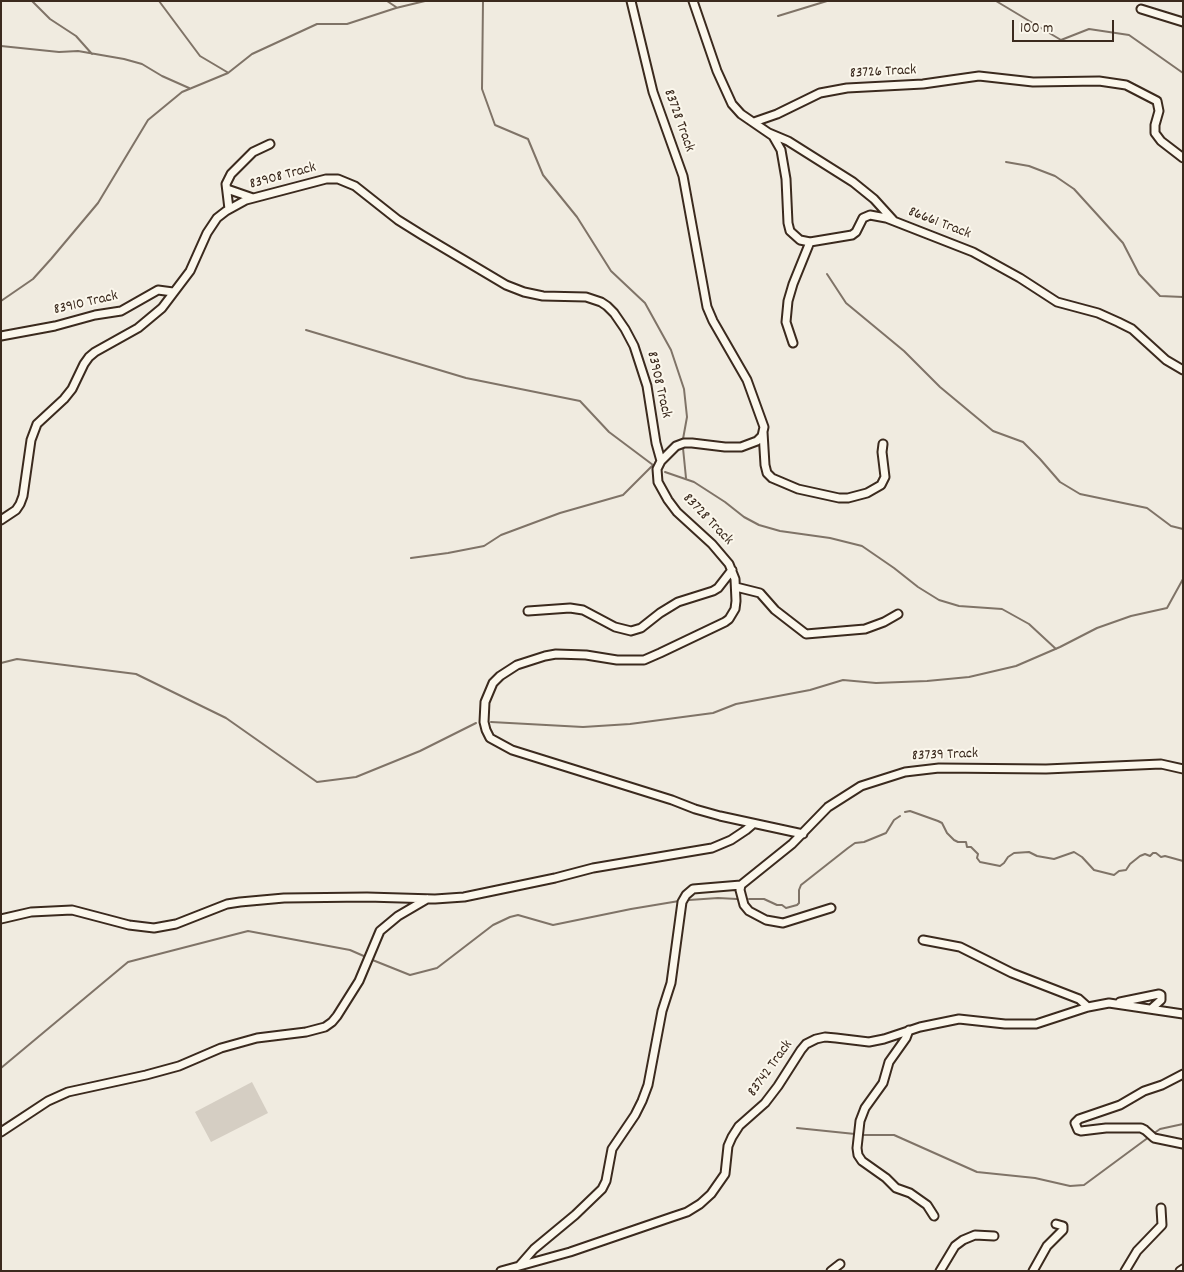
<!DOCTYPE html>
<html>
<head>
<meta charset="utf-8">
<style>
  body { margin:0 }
  #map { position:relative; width:1184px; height:1272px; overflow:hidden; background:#f0ebe0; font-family:Dekko,sans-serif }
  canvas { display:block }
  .frame { position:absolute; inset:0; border:2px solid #3b2a1e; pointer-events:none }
  .scale { position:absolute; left:1012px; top:20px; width:102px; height:22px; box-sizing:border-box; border:2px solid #3b2a1e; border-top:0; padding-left:6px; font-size:15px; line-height:18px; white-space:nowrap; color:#3b2a1e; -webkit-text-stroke:4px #fbf7ec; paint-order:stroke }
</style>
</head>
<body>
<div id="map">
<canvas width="1184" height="1272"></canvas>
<div class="frame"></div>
<div class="scale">100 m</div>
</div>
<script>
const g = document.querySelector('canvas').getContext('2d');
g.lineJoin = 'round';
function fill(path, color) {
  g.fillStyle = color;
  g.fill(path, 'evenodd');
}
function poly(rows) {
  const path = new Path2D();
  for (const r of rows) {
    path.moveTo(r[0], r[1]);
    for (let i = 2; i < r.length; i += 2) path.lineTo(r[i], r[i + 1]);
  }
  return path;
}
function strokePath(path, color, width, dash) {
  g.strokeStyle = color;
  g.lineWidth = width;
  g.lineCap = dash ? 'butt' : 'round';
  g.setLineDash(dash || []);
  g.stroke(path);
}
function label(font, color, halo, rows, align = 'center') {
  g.font = font + ' Dekko,sans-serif';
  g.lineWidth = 4;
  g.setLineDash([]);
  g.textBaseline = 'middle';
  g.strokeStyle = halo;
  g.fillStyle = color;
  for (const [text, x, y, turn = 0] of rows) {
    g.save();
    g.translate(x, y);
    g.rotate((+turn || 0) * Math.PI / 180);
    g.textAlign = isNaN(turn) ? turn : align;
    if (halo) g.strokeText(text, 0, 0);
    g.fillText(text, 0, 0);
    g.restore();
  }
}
fill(poly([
  [252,1082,268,1113,211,1142,195,1112]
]), '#d5cec3');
strokePath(poly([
  [32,1,50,19,76,36,92,54],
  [159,1,200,56,227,72],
  [387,1,396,7],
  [483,1,482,89,495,125,528,139,543,175,577,217,611,271,645,303,671,350,684,389,687,417,683,439],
  [996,1,1061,40,1089,29,1129,35,1183,73],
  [778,16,827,1],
  [1,46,59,52,78,51,124,59,142,64,162,76,189,88],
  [1006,162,1029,166,1055,176,1074,189,1123,243,1139,274,1160,296,1183,297],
  [827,274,846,303,904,351,940,387,993,431,1023,442,1040,459,1060,482,1080,494,1147,508,1171,526,1183,529],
  [1,301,33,279,51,259,98,203,148,120,182,92,228,73,252,54,317,24,347,24,396,8,425,1],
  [306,330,466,378,580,401,609,432,653,465,623,495,560,513,501,535,484,546,448,553,411,558],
  [683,448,686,478],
  [665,472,694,482,725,502,744,517,759,525,780,531,830,538,862,546,894,568,918,587,939,600,959,606,1002,609,1029,624,1056,649],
  [1,663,17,659,136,674,226,718,317,782,356,777,420,751,476,723],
  [491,722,583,727,630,724,713,713,736,704,810,690,843,680,876,683,927,681,969,677,1016,666,1060,647,1097,628,1131,616,1167,608,1183,579],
  [905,812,910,811,938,821,942,823,947,833,954,840,958,842,966,842,967,847,971,847,978,854,977,858,980,862,1000,866,1004,863,1008,857,1014,853,1029,852,1037,856,1054,859,1074,852,1082,857,1094,870,1114,875,1119,871,1126,870,1130,864,1140,856,1145,854,1150,856,1153,853,1156,853,1161,857,1165,856,1183,861],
  [749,899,764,899,777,905,782,905,786,908,797,905,799,903,799,890,801,885,848,848,855,843,864,842,886,833,894,820,900,816],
  [689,900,718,898,737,899],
  [370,959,410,975,437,968,493,925,510,917,518,915,553,925,631,909,679,901],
  [1,1068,128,962,248,931,350,950,366,957],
  [797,1128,855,1134],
  [1153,1134,1160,1129,1183,1124],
  [861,1135,894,1135,977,1172,1035,1178,1070,1186,1084,1185,1149,1137]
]), '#7f7367', 2);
const minor = poly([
  [631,1,653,92,683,176,707,307,713,321,747,380,764,427,762,436,757,441,741,447,725,447,692,443,684,443,676,446,661,461,657,469,658,482,668,500,677,512,712,544,729,564,735,579,736,601,735,609,729,619,725,622,660,653,644,660,617,660,586,655,556,654,545,656,517,665,500,676,493,683,485,702,484,722,486,730,490,738,512,750,672,800,695,809,720,816,803,834],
  [693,1,717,71,732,104,741,114,773,136,781,150,786,179,788,223,790,231,800,240,810,242,852,235,856,232,863,218,870,215,886,218,973,252,1020,278,1057,302,1098,313,1118,322,1132,329,1166,360,1183,370],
  [1141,9,1183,22],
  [754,122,777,114,820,93,847,88,923,84,979,76,1033,82,1099,81,1126,85,1157,101,1159,111,1155,125,1155,133,1161,141,1183,158],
  [769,133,788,141,853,182,874,199,894,221],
  [227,189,253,198],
  [229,209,226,184,231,174,253,152,270,144],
  [1,336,55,326,95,315,121,311,158,290,173,292],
  [793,343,786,322,788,301,793,284,810,242],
  [763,432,765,465,767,473,772,478,798,489,839,498,848,498,867,493,881,485,885,477,882,452,883,444],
  [1,520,16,510,20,504,23,496,31,440,37,424,64,399,72,389,84,364,89,357,95,352,138,328,162,308,190,271,207,233,217,218,226,211,246,200,326,179,338,179,355,186,398,220,422,235,506,285,524,292,543,296,586,297,601,302,607,306,614,313,625,329,634,346,647,386,656,443,661,461],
  [736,587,760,593,775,610,806,634,865,629,884,622,898,614],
  [528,611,570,608,583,610,615,627,631,631,641,628,660,613,678,602,713,591,718,588,732,570],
  [831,908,783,923,766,920,749,911,744,905,740,890,741,885,792,844,828,807,861,786,905,772,939,768,1046,769,1161,764,1183,769],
  [1,919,31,912,72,910,129,925,154,928,176,924,227,904,240,902,284,898,367,897,435,899,464,897,555,878,593,868,712,848,731,840,746,830,753,824],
  [923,940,960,947,1012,973,1079,999,1088,1007],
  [1120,1002,1159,994,1161,995,1161,1000,1151,1009],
  [909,1030,906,1038,889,1062,883,1083,865,1108,860,1121,857,1148,858,1155,862,1161,886,1178,896,1188,910,1193,927,1205,934,1216],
  [1183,1074,1162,1085,1144,1091,1120,1105,1079,1119,1075,1123,1078,1130,1081,1131,1106,1128,1141,1128,1145,1130,1154,1138,1183,1144],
  [1,1132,48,1101,68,1092,146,1075,179,1066,221,1048,257,1038,306,1032,325,1027,332,1022,337,1016,359,981,380,931,398,916,427,899],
  [520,1265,534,1249,575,1215,602,1189,606,1181,612,1149,635,1115,642,1101,648,1085,662,1011,671,983,682,902,686,895,693,889,741,885],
  [501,1271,570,1252,672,1217,687,1212,700,1204,711,1194,725,1174,728,1146,732,1137,739,1126,765,1103,778,1086,801,1050,806,1044,816,1039,825,1037,836,1038,869,1042,884,1039,920,1027,959,1019,1005,1024,1036,1024,1088,1007,1109,1003,1183,1014],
  [831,1271,840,1264],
  [940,1271,955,1246,963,1240,975,1235,994,1236],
  [1033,1271,1047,1246,1063,1230,1063,1226,1056,1224],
  [1125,1271,1137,1251,1162,1225,1161,1208],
  [1180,1271,1183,1269]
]);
strokePath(minor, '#3b2a1e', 11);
strokePath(minor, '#fbf7ec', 7);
label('15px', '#3b2a1e', '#fbf7ec', [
  ["83726 Track",883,73,-3],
  ["83728 Track",678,121,70],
  ["83908 Track",283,177,-15],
  ["86661 Track",939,224,21],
  ["83910 Track",86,304,-13],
  ["83908 Track",658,385,77],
  ["83728 Track",707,520,46],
  ["83739 Track",945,756,-2],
  ["83742 Track",771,1069,-54]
]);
</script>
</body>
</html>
